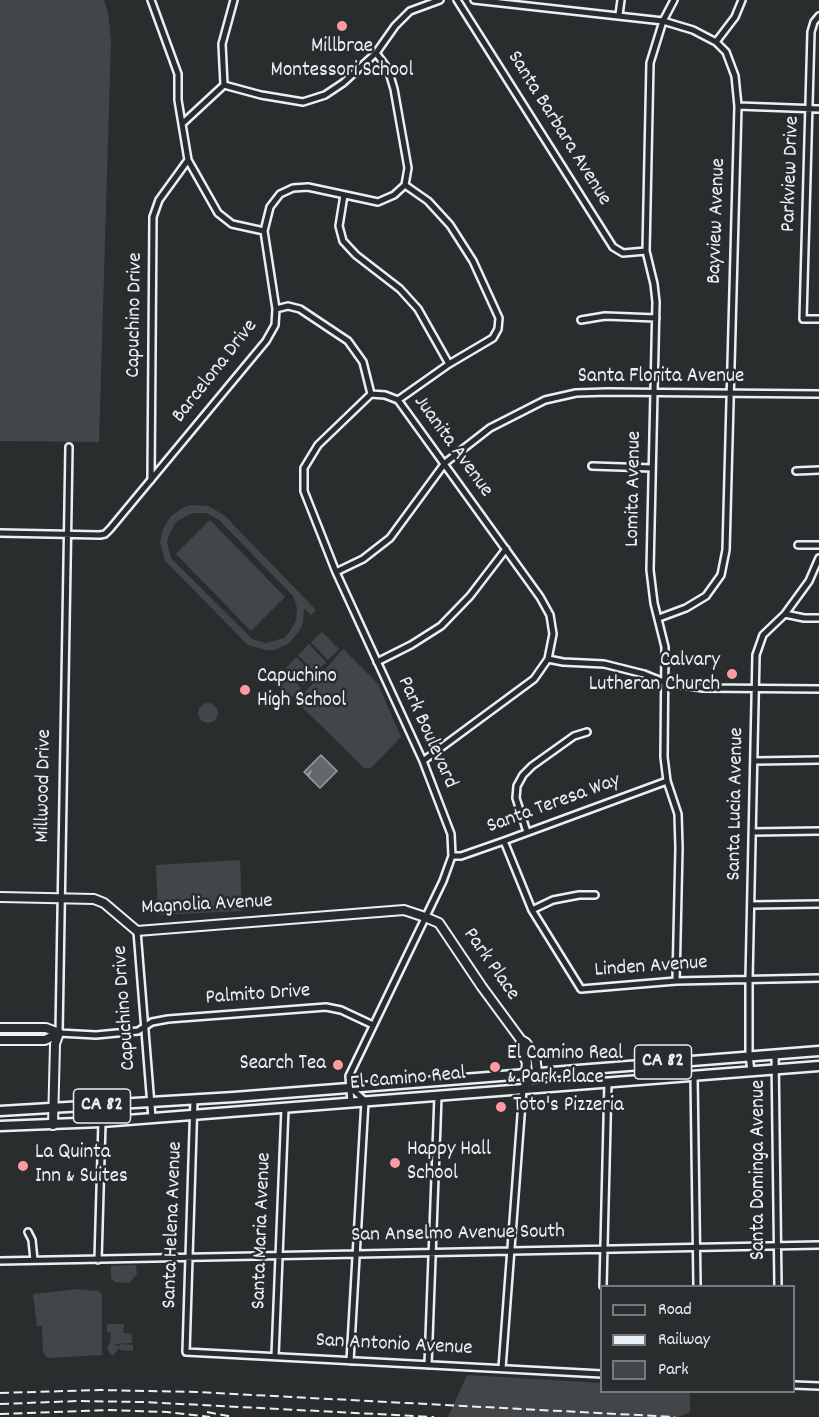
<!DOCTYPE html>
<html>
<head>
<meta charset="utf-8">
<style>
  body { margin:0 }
  #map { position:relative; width:819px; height:1417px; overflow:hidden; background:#2a2d2e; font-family:Dekko,sans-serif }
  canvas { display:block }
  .legend { position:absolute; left:600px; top:1285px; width:195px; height:108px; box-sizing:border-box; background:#2a2d2e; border:2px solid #767b7f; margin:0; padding:8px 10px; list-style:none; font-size:18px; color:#e8f1f8 }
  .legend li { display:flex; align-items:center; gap:12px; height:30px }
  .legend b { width:30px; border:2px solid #767b7f }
</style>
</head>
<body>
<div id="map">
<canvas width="819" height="1417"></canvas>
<ul class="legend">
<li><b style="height:8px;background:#2a2d2e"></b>Road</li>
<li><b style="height:8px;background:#e8f1f8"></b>Railway</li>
<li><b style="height:16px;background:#424648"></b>Park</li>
</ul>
</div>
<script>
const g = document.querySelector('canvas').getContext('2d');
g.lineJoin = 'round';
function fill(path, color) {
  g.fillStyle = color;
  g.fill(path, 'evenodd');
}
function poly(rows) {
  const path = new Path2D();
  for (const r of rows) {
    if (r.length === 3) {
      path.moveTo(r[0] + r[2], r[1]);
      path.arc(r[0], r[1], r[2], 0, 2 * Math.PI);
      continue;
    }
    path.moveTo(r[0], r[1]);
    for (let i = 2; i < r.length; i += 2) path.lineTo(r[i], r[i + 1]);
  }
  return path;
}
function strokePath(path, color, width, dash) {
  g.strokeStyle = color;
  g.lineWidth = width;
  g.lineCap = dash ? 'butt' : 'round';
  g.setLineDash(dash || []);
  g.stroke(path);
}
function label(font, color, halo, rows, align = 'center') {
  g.font = font + ' Dekko,sans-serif';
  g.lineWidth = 5;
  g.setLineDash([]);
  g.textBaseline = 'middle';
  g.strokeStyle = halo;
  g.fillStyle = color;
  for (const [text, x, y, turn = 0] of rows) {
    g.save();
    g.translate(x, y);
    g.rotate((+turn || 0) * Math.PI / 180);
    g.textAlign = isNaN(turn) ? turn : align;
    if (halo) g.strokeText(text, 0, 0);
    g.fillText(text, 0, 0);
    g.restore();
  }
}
fill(poly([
  [0,0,104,0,108,12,111,40,99,442,0,441],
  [192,505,208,506,224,515,316,610,311,615,304,608,303,622,300,630,288,644,274,650,265,650,248,645,165,561,160,542,163,529,171,516,184,507],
  [193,513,206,513,219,520,293,596,297,608,296,620,290,631,284,638,266,643,252,639,171,558,167,542,170,532,177,521],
  [210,520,285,597,251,631,176,554],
  [322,632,339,649,328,660,311,642],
  [309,644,326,662,315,673,298,655],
  [343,649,378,684,401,737,371,768,364,768,301,706,300,698],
  [296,657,314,675,303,685,286,668],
  [284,670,301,688,291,698,273,680],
  [208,713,10],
  [240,860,242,911,158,915,156,865],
  [136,1265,137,1274,129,1283,115,1282,111,1278,111,1266],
  [78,1289,98,1291,102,1294,102,1355,48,1358,43,1353,42,1326,37,1326,33,1294],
  [107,1324,124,1324,123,1333,132,1334,132,1343,114,1344,119,1347,120,1344,133,1345,133,1351,120,1350,119,1348,113,1356,111,1355,107,1348,110,1343,111,1333,107,1332],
  [467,1375,601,1383,602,1392,690,1392,690,1412,678,1417,448,1417]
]), '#424648');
const water = poly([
  [321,755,337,771,320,788,308,776,311,771,307,775,304,772,321,755]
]);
fill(water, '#63686b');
strokePath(water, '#989fa3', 1.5);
const street = poly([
  [151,0,178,74,178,100,188,160,218,213,232,224,264,231],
  [457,0,613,247,623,253,646,251],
  [474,0,663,21,693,30,716,42,726,52,735,76,738,106,726,550,721,575,706,596,686,608,659,618],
  [674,0,663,21,650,63,646,251,654,284,656,302,650,570,654,603,665,647,664,757,667,781,678,814,679,848,676,981],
  [619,15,621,0],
  [819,16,814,22,811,32,803,319,819,319],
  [716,42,735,17,742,0],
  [224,85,261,95,303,102,325,95,343,83,376,53,395,26,410,11,440,0],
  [738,106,819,109],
  [183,123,224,85,222,44,234,0],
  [344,195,339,226,343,241,356,255,400,289,418,309,449,364],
  [276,309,288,306,300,309,348,341,363,362,371,394,385,395,398,400,540,597,550,615,553,634,548,659],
  [581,320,605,316,656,318],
  [398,400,449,364,493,338,498,329,499,318,473,261,450,225,428,201,405,185],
  [69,447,59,1033,96,1035,138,1031,152,1022,168,1019,326,1007,341,1010,373,1025],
  [592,466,652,468],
  [796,471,819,470],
  [151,480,153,217,159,200,188,160],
  [0,533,100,535,105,534,110,529,266,341,275,325,276,309,264,231,270,207,280,194,293,188,308,187,378,202,394,195,405,185,408,168,394,89,388,69,376,53],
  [798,545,819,545],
  [336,572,363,559,390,538,445,463,490,428,545,400,576,393,607,392,819,394],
  [785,614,804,618,819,618],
  [377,662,411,645,441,626,470,596,506,549],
  [423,761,534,679,548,659,563,662,604,664,644,674,666,683,703,688,819,689],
  [755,761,819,760],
  [527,832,516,798,517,786,523,775,532,766,574,736,587,732],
  [753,832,819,831],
  [504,841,532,910,581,989,676,981,819,978],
  [452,856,461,856,504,841,667,781],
  [752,905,819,904],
  [532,910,553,900,579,895,595,895],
  [137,931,152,1118],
  [775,1054,778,1286],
  [751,1071,749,1056,749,979,756,655,763,635,785,614,809,581,819,558],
  [694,1076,697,1286],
  [194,1099,186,1352,602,1374],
  [351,1103,349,1076,443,881,452,856,451,834,423,761,336,572,304,491,304,468,318,445,371,394],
  [28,1232,32,1240,34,1260],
  [98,1260,102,1122],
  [0,1261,819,1245],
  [603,1286,608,1082],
  [275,1356,285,1108],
  [350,1361,365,1101,350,1087],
  [428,1365,438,1096],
  [502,1368,523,1089],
  [794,1385,819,1386]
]);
const secondary = poly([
  [0,897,94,899,104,903,137,931,404,910,425,917,439,923,482,987,521,1040,526,1043,535,1055,537,1072,523,1089],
  [0,1028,46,1028,59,1033],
  [0,1040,45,1040,57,1034],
  [521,1040,520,1047,527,1063,525,1079],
  [53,1125,55,1044,59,1033]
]);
const primary = poly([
  [0,1111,234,1097,819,1051],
  [0,1126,102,1122,819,1066]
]);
strokePath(street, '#e8f1f8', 10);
strokePath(secondary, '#e8f1f8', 12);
strokePath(primary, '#e8f1f8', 13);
strokePath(street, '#2a2d2e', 5);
strokePath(secondary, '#2a2d2e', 8);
strokePath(primary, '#2a2d2e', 8);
strokePath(poly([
  [0,1393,100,1390,196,1392,675,1417],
  [0,1404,78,1401,143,1402,434,1417],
  [207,1412,233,1417],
  [0,1414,107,1410,167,1412,210,1417]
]), '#e8f1f8', 2, [9, 4.5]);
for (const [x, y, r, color] of [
  [342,26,6,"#ff9aa2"],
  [732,674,6,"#ff9aa2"],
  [245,690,6,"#ff9aa2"],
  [338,1065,6,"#ff9aa2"],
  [495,1067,6,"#ff9aa2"],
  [501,1107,6,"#ff9aa2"],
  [395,1163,6,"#ff9aa2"],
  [23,1166,6,"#ff9aa2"]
]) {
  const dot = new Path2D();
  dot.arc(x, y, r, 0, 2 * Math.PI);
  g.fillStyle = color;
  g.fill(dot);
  strokePath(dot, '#2a2d2e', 2);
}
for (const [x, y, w] of [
  [663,1062,57],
  [102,1106,57]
]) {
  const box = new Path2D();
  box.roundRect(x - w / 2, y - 17, w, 34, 4.5);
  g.fillStyle = '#2a2d2e';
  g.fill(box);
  strokePath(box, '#e8f1f8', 1.5);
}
label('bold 20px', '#e8f1f8', null, [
  ["CA 82",663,1062],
  ["CA 82",102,1106]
]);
label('21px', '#e8f1f8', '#2a2d2e', [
  ["Millbrae",342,48,"center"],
  ["Montessori School",342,72,"center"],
  ["Calvary",720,662,"right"],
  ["Lutheran Church",720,686,"right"],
  ["Capuchino",257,678],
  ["High School",257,702],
  ["El Camino Real",507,1055],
  ["& Park Place",507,1079],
  ["Search Tea",326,1065,"right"],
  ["Toto's Pizzeria",513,1107],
  ["Happy Hall",407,1151],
  ["School",407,1175],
  ["La Quinta",35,1154],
  ["Inn & Suites",35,1178]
], 'left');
label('21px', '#e8f1f8', '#2a2d2e', [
  ["Santa Barbara Avenue",558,129,58],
  ["Parkview Drive",792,174,-88],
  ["Bayview Avenue",718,221,-88],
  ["Capuchino Drive",136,315,-89],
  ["Barcelona Drive",216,372,-52],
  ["Santa Florita Avenue",661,378],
  ["Juanita Avenue",452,447,54],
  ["Lomita Avenue",635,489,-89],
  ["Park Boulevard",426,733,66],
  ["Millwood Drive",45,786,-89],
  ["Santa Lucia Avenue",737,804,-89],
  ["Santa Teresa Way",554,805,-20],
  ["Magnolia Avenue",207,906,-3],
  ["Park Place",490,965,55],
  ["Linden Avenue",651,968,-4],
  ["Palmito Drive",258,996,-4],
  ["Capuchino Drive",126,1008,-94],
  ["El Camino Real",408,1080,-5],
  ["Santa Dominga Avenue",760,1170,-90],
  ["Santa Helena Avenue",174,1225,-88],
  ["Santa Maria Avenue",263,1231,-88],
  ["San Anselmo Avenue South",458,1235,-1],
  ["San Antonio Avenue",394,1346,3]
]);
</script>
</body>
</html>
